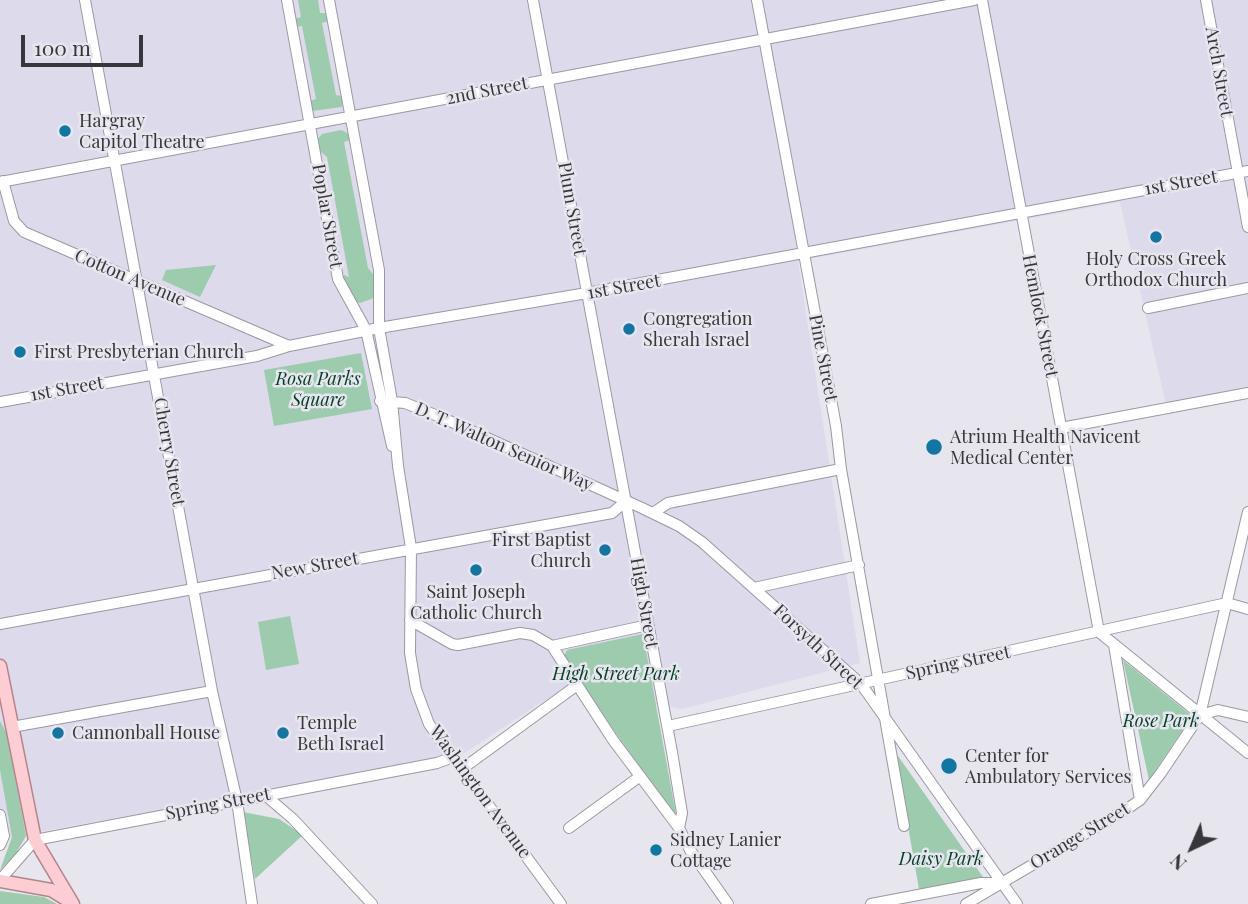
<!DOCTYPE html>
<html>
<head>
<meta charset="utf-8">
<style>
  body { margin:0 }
  #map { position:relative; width:1248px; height:904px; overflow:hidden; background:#e7e6ef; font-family:"Playfair Display",serif }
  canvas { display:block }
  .north { position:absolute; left:1157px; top:813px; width:70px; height:70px; -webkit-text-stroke:5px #e7e6ef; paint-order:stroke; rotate:224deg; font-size:19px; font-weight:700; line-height:28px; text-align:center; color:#37363a }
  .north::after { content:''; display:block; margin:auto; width:24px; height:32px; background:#37363a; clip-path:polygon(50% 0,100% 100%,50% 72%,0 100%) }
  .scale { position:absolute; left:21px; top:35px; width:122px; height:32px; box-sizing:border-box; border:4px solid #37363a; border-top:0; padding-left:9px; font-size:21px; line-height:24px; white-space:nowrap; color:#37363a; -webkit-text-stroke:5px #e7e6ef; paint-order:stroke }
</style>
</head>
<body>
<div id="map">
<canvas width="1248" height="904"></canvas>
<div class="north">N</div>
<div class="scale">100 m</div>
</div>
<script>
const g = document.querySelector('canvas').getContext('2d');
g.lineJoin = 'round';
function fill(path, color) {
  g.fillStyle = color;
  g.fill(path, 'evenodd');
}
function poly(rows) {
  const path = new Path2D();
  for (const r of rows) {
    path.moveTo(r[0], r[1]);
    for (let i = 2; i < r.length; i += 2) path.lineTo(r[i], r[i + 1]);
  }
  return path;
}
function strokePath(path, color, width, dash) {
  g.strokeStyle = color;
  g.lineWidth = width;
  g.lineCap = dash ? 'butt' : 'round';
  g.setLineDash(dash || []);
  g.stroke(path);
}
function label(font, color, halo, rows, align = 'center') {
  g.font = font + ' "Playfair Display",serif';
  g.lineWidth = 5;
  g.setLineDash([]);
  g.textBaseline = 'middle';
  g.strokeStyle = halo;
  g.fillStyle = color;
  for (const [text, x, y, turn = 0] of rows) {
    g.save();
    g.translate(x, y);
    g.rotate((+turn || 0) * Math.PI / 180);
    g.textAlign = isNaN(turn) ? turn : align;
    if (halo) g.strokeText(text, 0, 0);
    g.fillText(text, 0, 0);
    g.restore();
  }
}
fill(poly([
  [0,0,1248,0,1248,399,1168,414,1120,202,798,261,860,663,682,709,565,687,460,756,0,839]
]), '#dddaeb');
fill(poly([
  [298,0,318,0,320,13,326,13,328,21,322,23,336,95,342,96,342,107,312,111,310,101,316,99,302,26,296,27,295,19,301,17],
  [341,130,349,134,350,140,344,142,368,268,375,277,374,298,360,303,353,301,343,278,344,275,349,277,327,157,320,151,317,140,322,134],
  [216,265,200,297,162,280,166,270],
  [361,353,372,409,274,426,264,370],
  [290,616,299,664,266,670,258,622],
  [643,634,677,820,563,658,567,650],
  [1123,660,1192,716,1149,780],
  [0,721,7,734,26,836,15,855,0,870,12,837,0,770],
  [898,756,983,877,982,878,919,889,896,758],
  [243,812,279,819,303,835,255,879],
  [0,891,44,897,57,904,0,904]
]), '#9ccbae');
const minor = poly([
  [85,0,212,691,237,801,252,904],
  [287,0,338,279,366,330,392,446],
  [329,0,379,270,379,328,392,401,398,466,411,548,410,653,416,689,429,724,561,904],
  [533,0,672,752,682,813,679,828],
  [757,0,836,426,841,469,904,826],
  [982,0,1099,632,1248,753],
  [1206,0,1248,227],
  [3,181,14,221,24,232,289,346],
  [0,182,974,0],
  [1148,308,1248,288],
  [380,401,405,403,443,418,642,508,679,526,702,542,861,684,1017,904],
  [0,402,257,356,289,346,379,328,587,293,1248,171],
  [1061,428,1248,393],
  [653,513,668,503,841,469],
  [754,588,859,565],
  [410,620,452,644,458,645,520,633,533,635,552,646,648,625],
  [0,624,612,513,626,501],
  [1114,645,1140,800],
  [552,646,613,740,679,828,690,850,728,904],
  [1200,715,1218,710,1248,717],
  [668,726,1227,603,1248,609],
  [12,727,212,691],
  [462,769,576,686],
  [265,795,293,819,372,904],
  [0,815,4,836,0,845],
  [569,828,639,777],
  [0,880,35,840,437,763,453,757],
  [871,904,981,883,1002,883],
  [966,904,1127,809,1140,800,1161,773,1200,715,1248,512]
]);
const major = poly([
  [0,666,35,840,73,904],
  [0,881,51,890,69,901]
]);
strokePath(minor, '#9a99a2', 12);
strokePath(major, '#b6838b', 15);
strokePath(minor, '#fff', 10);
strokePath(major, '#fcced4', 12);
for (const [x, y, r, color] of [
  [65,131,7,"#1076a2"],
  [1156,237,7,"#1076a2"],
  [629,329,7,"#1076a2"],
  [20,352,7,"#1076a2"],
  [934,447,9,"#1076a2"],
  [605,550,7,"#1076a2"],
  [476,570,7,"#1076a2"],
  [58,733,7,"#1076a2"],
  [283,733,7,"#1076a2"],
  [949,766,9,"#1076a2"],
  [656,850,7,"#1076a2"]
]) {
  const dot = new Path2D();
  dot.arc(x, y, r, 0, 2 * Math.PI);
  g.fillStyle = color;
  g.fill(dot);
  strokePath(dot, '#e7e6ef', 2.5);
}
label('18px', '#37363a', '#e7e6ef', [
  ["Arch Street",1219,72,80],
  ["2nd Street",487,91,-11],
  ["1st Street",1181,183,-10],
  ["Plum Street",572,209,80],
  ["Poplar Street",327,216,80],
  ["Cotton Avenue",130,278,23],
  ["1st Street",624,287,-10],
  ["Hemlock Street",1040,316,79],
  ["Pine Street",823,358,79],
  ["1st Street",67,389,-10],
  ["D. T. Walton Senior Way",504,447,24],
  ["Cherry Street",169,452,80],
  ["New Street",315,566,-10],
  ["High Street",644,603,80],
  ["Forsyth Street",818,647,43],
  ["Spring Street",958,663,-12],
  ["Washington Avenue",480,792,54],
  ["Spring Street",218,804,-11],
  ["Orange Street",1080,836,-31]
]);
label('18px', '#37363a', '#e7e6ef', [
  ["Hargray",79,121],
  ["Capitol Theatre",79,142],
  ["Holy Cross Greek",1156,259,"center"],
  ["Orthodox Church",1156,280,"center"],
  ["Congregation",643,319],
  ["Sherah Israel",643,340],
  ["First Presbyterian Church",34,352],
  ["Atrium Health Navicent",950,437],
  ["Medical Center",950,458],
  ["First Baptist",591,540,"right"],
  ["Church",591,561,"right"],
  ["Saint Joseph",476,592,"center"],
  ["Catholic Church",476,613,"center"],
  ["Temple",297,723],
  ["Beth Israel",297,744],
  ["Cannonball House",72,733],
  ["Center for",965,756],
  ["Ambulatory Services",965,777],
  ["Sidney Lanier",670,840],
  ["Cottage",670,861]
], 'left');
label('italic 18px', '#023f24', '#e7e6ef', [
  ["Rosa Parks",318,379],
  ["Square",318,400],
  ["High Street Park",616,674],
  ["Rose Park",1161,721],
  ["Daisy Park",941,859]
]);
</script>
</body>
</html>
